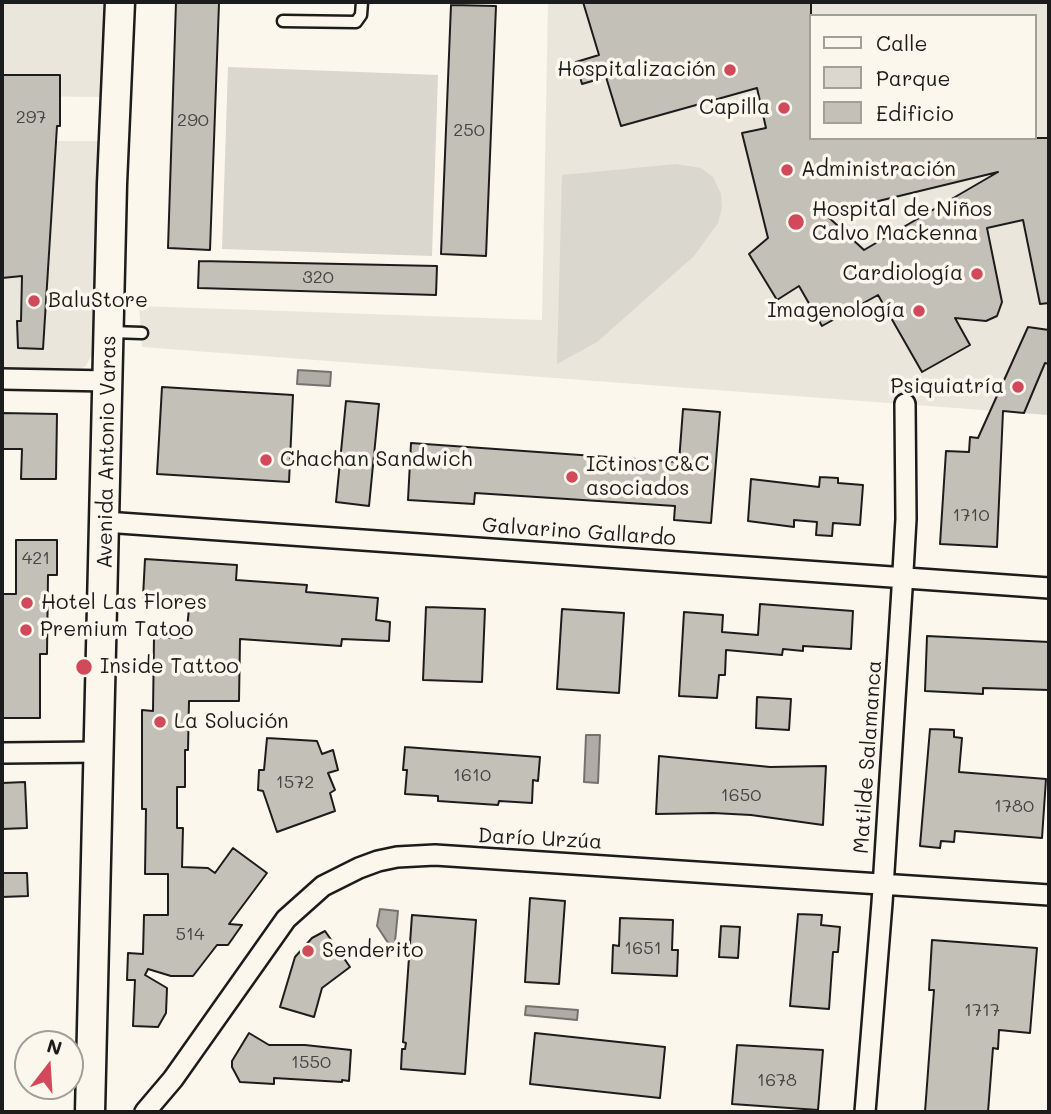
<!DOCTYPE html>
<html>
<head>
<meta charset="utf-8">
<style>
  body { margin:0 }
  #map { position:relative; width:1051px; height:1114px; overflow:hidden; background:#fbf7ec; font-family:Mali,sans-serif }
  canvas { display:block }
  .frame { position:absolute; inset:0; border:4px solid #1c1c1c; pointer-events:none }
  .legend { position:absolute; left:809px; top:14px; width:228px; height:126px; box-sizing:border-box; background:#fbf7ec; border:2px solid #a29f99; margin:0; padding:9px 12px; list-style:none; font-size:21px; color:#1c1c1c }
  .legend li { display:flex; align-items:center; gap:14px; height:35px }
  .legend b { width:35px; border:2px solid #a29f99 }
  .north { position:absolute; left:14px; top:1030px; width:70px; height:70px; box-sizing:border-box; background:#fbf7ec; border:2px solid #a29f99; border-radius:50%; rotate:17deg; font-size:19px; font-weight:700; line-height:28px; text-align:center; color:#1c1c1c }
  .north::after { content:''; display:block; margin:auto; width:24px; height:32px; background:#d1495b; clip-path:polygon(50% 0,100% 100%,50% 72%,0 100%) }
</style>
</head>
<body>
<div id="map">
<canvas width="1051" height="1114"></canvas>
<div class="frame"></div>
<ul class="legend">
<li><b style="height:9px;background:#fbf7ec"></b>Calle</li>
<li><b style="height:19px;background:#dad7ce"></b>Parque</li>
<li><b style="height:19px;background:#c3c0b8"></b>Edificio</li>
</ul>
<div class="north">N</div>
</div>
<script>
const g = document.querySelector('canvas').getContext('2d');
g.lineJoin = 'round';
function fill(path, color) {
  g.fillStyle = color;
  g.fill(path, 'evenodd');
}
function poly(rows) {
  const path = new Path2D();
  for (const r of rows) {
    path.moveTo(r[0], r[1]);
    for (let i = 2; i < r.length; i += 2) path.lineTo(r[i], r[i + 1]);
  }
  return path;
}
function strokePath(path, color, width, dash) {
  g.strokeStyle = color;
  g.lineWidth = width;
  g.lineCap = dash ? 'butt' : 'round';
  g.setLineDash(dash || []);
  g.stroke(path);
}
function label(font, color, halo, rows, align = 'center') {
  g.font = font + ' Mali,sans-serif';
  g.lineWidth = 7;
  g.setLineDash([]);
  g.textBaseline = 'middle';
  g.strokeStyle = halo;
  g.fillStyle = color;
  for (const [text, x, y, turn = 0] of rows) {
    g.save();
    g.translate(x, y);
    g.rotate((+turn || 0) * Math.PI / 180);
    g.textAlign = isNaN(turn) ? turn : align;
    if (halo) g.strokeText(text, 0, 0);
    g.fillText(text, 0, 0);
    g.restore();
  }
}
fill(poly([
  [2,2,105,2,102,97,2,96],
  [548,2,1049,2,1049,415,142,347,139,306,542,320],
  [811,16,1035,16,1035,138,811,138],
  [2,141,100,141,93,352,86,366,82,368,2,368]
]), '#eae6dc');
fill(poly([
  [228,67,438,75,432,256,222,249],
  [676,164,701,168,713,177,721,194,722,208,718,223,694,256,597,342,557,364,562,175],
  [1045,363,1049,364,1049,415,1024,413]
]), '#dad7ce');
const water = poly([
  [298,370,331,372,330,386,297,384,298,370],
  [586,735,600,735,598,783,584,782,586,735],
  [380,909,398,911,394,952,377,926,380,909],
  [526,1006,578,1010,577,1020,525,1015,526,1006]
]);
fill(water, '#afaca5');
strokePath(water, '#74726e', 2);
const building = poly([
  [176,2,219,3,210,250,168,248,176,2],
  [583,2,811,2,811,138,1049,138,1049,303,1040,304,1023,220,987,228,1002,302,997,316,986,321,955,318,970,345,922,372,878,295,822,326,799,286,777,300,749,254,768,238,742,133,766,128,757,88,621,126,606,77,582,84,576,62,599,55,583,2],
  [998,172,864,250,825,214,998,172],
  [451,5,496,6,486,256,441,254,451,5],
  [2,75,60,75,60,126,57,126,43,349,18,348,17,321,21,321,22,276,2,278,2,75],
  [199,261,437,266,436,295,198,288,199,261],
  [1028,327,1049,330,1049,364,1045,363,1024,413,1003,411,997,547,940,544,946,451,969,452,970,437,978,438,1028,327],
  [162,387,293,395,289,482,157,474,162,387],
  [346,401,379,404,369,506,336,502,346,401],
  [683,409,720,412,711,523,674,520,675,506,475,493,474,504,408,500,411,443,679,462,683,409],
  [2,413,57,414,56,479,21,479,22,449,2,449,2,413],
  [820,477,838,478,838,483,863,485,860,525,833,523,832,536,816,535,817,522,794,520,794,527,748,521,751,479,819,487,820,477],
  [16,540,57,540,57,575,48,575,47,654,40,654,40,718,2,718,2,594,16,594,16,540],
  [145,559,237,565,236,580,307,585,306,592,378,598,376,620,390,622,389,641,342,639,341,646,240,639,239,701,189,701,188,750,185,750,185,787,177,787,177,828,183,828,182,867,208,868,215,873,233,848,267,873,229,924,242,925,228,945,217,945,193,976,171,976,148,969,145,975,167,988,166,1013,158,1027,133,1026,135,980,127,980,128,953,143,954,144,915,168,915,168,874,145,874,146,809,142,809,142,710,153,711,154,637,186,638,190,599,143,597,145,559],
  [760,604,853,611,851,649,803,646,803,651,783,649,782,655,726,650,725,675,719,675,717,698,679,696,684,612,723,615,722,632,758,635,760,604],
  [426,607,485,609,482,682,423,680,426,607],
  [562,609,624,613,619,693,557,689,562,609],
  [927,636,1049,642,1049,690,983,688,983,694,925,691,927,636],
  [757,697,791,699,789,730,756,728,757,697],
  [930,729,954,730,954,737,962,738,959,772,1046,779,1042,838,955,831,954,842,941,841,940,848,920,846,930,729],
  [267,738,317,741,322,754,333,750,338,770,328,773,335,790,330,793,335,811,277,832,263,791,258,790,259,770,264,770,267,738],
  [405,747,540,757,538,781,533,780,532,803,499,801,498,805,438,801,438,796,405,794,407,770,403,770,405,747],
  [659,756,770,767,826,766,823,825,751,815,713,813,656,814,659,756],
  [25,782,27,828,2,829,2,783,25,782],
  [2,873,27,873,28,896,2,897,2,873],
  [530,898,565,901,559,984,525,982,530,898],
  [798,914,822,915,821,925,840,927,838,952,833,952,829,1009,790,1006,798,914],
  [412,915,476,920,465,1074,401,1069,402,1049,405,1049,406,1043,403,1042,412,915],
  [620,918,673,920,672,950,678,950,677,976,612,973,613,945,619,946,620,918],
  [721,926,740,927,738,958,719,957,721,926],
  [325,931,350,967,322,988,314,1017,280,1007,295,957,312,938,325,931],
  [932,940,1037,948,1030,1033,999,1030,998,1049,993,1048,988,1112,925,1112,934,990,929,990,932,940],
  [249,1033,269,1045,305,1045,351,1050,349,1081,342,1080,342,1082,274,1078,274,1084,240,1082,232,1067,232,1061,249,1033],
  [535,1033,665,1047,660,1098,530,1084,535,1033],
  [737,1045,823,1050,818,1110,732,1104,737,1045]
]);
fill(building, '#c3c0b8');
strokePath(building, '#1c1c1c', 2);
const lane = poly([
  [283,21,356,22,361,15,362,2],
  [111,332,142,333]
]);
const street = poly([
  [2,379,109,381],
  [105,522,1049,588],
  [2,753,99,752],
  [145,1112,173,1079,286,919,323,886,359,868,378,861,397,857,435,855,1049,895],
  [865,1112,882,903,902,589,906,519,905,404]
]);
const secondary = poly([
  [90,1112,112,184,120,2]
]);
strokePath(lane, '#1c1c1c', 15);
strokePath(street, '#1c1c1c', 24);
strokePath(secondary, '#1c1c1c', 33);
strokePath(lane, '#fbf7ec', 10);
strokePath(street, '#fbf7ec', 19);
strokePath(secondary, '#fbf7ec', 28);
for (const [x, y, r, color] of [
  [730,70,7,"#d1495b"],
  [784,108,7,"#d1495b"],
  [787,170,7,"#d1495b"],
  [796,222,9,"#d1495b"],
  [977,274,7,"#d1495b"],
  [34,301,7,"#d1495b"],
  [919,311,7,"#d1495b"],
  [1018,387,7,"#d1495b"],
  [266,460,7,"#d1495b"],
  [572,477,7,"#d1495b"],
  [27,603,7,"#d1495b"],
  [26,630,7,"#d1495b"],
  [84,667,9,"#d1495b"],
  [160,722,7,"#d1495b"],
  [308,951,7,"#d1495b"]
]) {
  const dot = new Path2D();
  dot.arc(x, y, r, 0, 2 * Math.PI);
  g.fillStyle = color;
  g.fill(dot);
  strokePath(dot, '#fbf7ec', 2.5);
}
label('18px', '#464543', null, [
  ["297",31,117],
  ["290",193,120],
  ["250",469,130],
  ["320",318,277],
  ["1710",971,515],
  ["421",36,558],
  ["1610",472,775],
  ["1572",295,782],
  ["1650",741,795],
  ["1780",1014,806],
  ["514",190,934],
  ["1651",643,948],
  ["1717",982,1010],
  ["1550",311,1062],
  ["1678",777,1080]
]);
label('21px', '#1c1c1c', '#fbf7ec', [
  ["Hospitalización",716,70,"right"],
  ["Capilla",770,108,"right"],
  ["Administración",801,170],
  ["Hospital de Niños",812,210],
  ["Calvo Mackenna",812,234],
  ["Cardiología",963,274,"right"],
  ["BaluStore",48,301],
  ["Imagenología",905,311,"right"],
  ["Psiquiatría",1004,387,"right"],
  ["Chachan Sandwich",280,460],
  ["Ictinos C&C",586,465],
  ["asociados",586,489],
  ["Hotel Las Flores",41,603],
  ["Premium Tatoo",40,630],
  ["Inside Tattoo",100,667],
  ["La Solución",174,722],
  ["Senderito",322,951]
], 'left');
label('21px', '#1c1c1c', '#fbf7ec', [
  ["Avenida Antonio Varas",107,452,-89],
  ["Galvarino Gallardo",579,532,4],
  ["Matilde Salamanca",868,757,-86],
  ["Darío Urzúa",540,839,3]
]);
</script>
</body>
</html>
